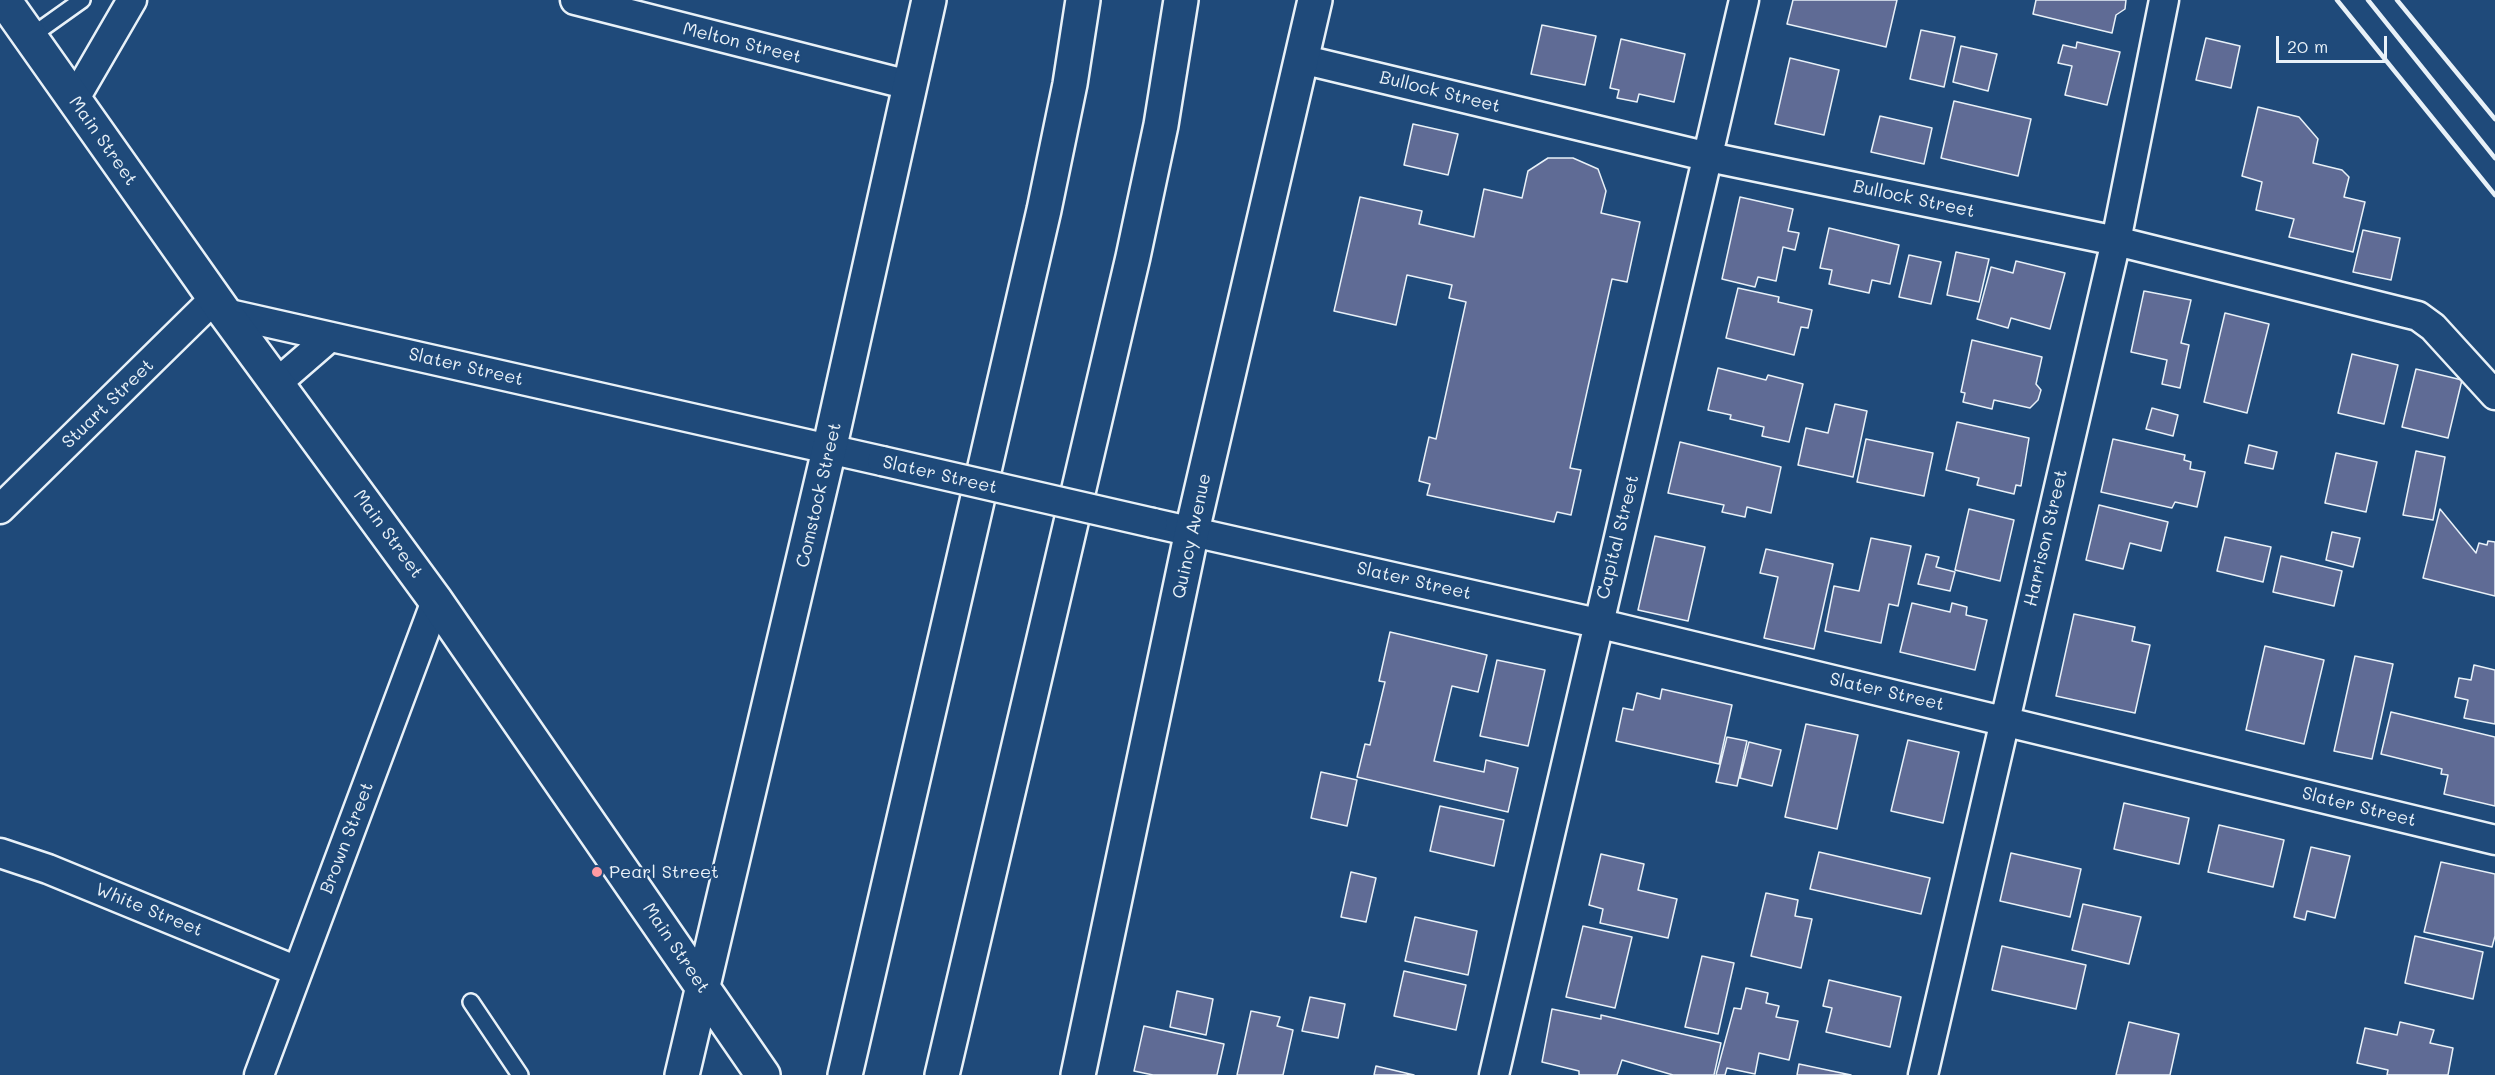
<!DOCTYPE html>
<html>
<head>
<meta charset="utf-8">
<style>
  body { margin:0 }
  #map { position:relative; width:2495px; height:1075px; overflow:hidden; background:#1f4a7a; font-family:Mali,sans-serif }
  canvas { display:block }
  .scale { position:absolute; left:2276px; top:36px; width:111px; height:27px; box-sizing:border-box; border:3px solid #e8f1f8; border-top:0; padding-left:8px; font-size:18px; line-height:21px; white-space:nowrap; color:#e8f1f8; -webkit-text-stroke:4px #1f4a7a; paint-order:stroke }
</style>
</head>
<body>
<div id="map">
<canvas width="2495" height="1075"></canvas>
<div class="scale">20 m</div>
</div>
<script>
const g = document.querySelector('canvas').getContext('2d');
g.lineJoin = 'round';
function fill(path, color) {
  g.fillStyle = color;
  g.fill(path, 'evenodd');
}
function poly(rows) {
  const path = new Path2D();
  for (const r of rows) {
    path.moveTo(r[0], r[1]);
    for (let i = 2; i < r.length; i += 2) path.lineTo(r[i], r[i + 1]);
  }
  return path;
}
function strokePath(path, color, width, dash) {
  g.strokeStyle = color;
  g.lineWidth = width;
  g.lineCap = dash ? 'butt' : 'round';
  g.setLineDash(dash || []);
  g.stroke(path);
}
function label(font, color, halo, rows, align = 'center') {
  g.font = font + ' Mali,sans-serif';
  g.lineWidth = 4.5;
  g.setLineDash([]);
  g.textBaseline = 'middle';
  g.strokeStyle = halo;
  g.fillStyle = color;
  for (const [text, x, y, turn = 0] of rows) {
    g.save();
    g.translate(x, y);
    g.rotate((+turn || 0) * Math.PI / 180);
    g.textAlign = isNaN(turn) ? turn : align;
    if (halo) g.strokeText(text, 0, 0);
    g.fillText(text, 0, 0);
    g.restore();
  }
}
const building = poly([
  [1793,0,1897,0,1886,47,1787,24,1793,0],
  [2036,0,2126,0,2125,9,2116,15,2112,33,2033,14,2036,0],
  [1542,25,1596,36,1585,85,1531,74,1542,25],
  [1921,30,1955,37,1944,87,1910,79,1921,30],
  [2206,38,2240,46,2231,88,2196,80,2206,38],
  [1621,39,1685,54,1674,102,1639,94,1637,102,1617,98,1619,90,1610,88,1621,39],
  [2077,42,2120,52,2107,105,2065,95,2072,66,2058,63,2063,45,2076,48,2077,42],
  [1961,46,1997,54,1988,91,1953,82,1961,46],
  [1790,58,1839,70,1824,135,1775,124,1790,58],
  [1954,101,2031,119,2018,176,1941,158,1954,101],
  [2258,107,2299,117,2318,139,2313,163,2342,170,2349,177,2344,197,2365,202,2353,252,2289,237,2294,219,2256,210,2262,182,2242,176,2258,107],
  [1880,116,1932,128,1924,164,1871,152,1880,116],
  [1413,124,1458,134,1448,175,1404,165,1413,124],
  [1548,158,1573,158,1598,169,1606,191,1601,213,1640,222,1627,282,1612,279,1570,468,1581,470,1571,515,1557,512,1554,522,1427,495,1430,484,1419,481,1429,437,1436,439,1466,302,1449,298,1452,285,1407,275,1396,325,1334,311,1360,197,1422,211,1419,224,1474,237,1484,189,1522,198,1528,171,1548,158],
  [1740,197,1793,209,1788,231,1799,233,1795,250,1783,247,1776,281,1758,277,1755,287,1722,279,1740,197],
  [1829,228,1899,245,1890,284,1872,280,1869,293,1829,284,1832,270,1820,268,1829,228],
  [2363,230,2400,238,2391,280,2353,272,2363,230],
  [1956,252,1989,259,1979,302,1947,295,1956,252],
  [1909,255,1941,262,1931,304,1899,297,1909,255],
  [2016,261,2065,273,2050,329,2011,318,2008,328,1977,319,1991,267,2013,273,2016,261],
  [1738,288,1779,297,1778,302,1812,310,1808,328,1801,327,1794,355,1726,338,1738,288],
  [2144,291,2191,300,2181,343,2189,345,2180,388,2162,384,2167,360,2131,352,2144,291],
  [2225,313,2269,324,2247,413,2204,402,2225,313],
  [1972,340,2042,357,2036,384,2041,390,2038,400,2030,408,1994,400,1992,409,1963,402,1965,393,1961,392,1972,340],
  [2352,354,2398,365,2384,424,2338,413,2352,354],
  [1718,368,1766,380,1768,375,1803,384,1789,442,1762,436,1764,427,1730,419,1731,415,1708,410,1718,368],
  [2416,369,2462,380,2448,438,2402,427,2416,369],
  [1835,404,1867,411,1853,477,1798,465,1806,428,1828,433,1835,404],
  [2152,408,2178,415,2173,436,2146,429,2152,408],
  [1957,422,2029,438,2021,486,2016,485,2014,494,1977,485,1979,478,1946,470,1957,422],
  [1866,439,1933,453,1924,496,1857,482,1866,439],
  [2113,439,2185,455,2184,460,2191,462,2190,469,2205,472,2197,507,2175,502,2172,508,2101,492,2113,439],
  [1680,442,1781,467,1771,513,1747,507,1745,517,1722,512,1724,505,1668,493,1680,442],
  [2249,445,2277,452,2273,469,2245,463,2249,445],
  [2416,451,2445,457,2433,520,2403,515,2416,451],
  [2336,453,2377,462,2366,512,2325,503,2336,453],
  [2099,505,2168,522,2161,551,2130,543,2123,569,2086,560,2099,505],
  [1969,509,2014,520,2000,581,1955,570,1969,509],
  [2440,509,2476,553,2479,543,2487,545,2488,541,2495,542,2495,596,2423,578,2440,509],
  [2332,532,2360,538,2353,567,2326,560,2332,532],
  [1655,536,1705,547,1688,621,1638,610,1655,536],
  [2225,537,2271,547,2263,582,2217,571,2225,537],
  [1871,538,1911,546,1898,606,1889,604,1881,643,1825,631,1834,586,1859,591,1871,538],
  [1766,549,1833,564,1814,649,1764,638,1778,577,1760,573,1766,549],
  [1926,554,1939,557,1936,567,1955,572,1950,591,1918,584,1926,554],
  [2281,556,2342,571,2334,606,2273,592,2281,556],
  [1912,603,1950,612,1952,603,1967,607,1966,615,1987,620,1975,670,1900,652,1912,603],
  [2074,614,2135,627,2132,641,2150,645,2135,713,2056,696,2074,614],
  [1390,632,1487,655,1478,692,1452,686,1434,761,1484,772,1486,760,1518,768,1508,812,1357,777,1365,744,1370,745,1385,682,1379,681,1390,632],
  [2265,646,2324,660,2304,744,2246,730,2265,646],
  [2355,656,2393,664,2372,759,2334,751,2355,656],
  [1497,660,1545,670,1528,746,1480,736,1497,660],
  [2474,665,2495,670,2495,724,2464,718,2468,700,2455,697,2459,678,2471,680,2474,665],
  [1662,689,1732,705,1719,764,1616,741,1623,708,1633,710,1637,693,1660,699,1662,689],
  [2391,712,2495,737,2495,806,2444,794,2448,775,2441,774,2442,769,2381,754,2391,712],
  [1806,724,1858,735,1837,829,1785,817,1806,724],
  [1727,737,1747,741,1737,786,1716,782,1727,737],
  [1908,740,1959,752,1943,823,1891,811,1908,740],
  [1749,742,1781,750,1772,786,1740,778,1749,742],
  [1321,772,1357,780,1347,826,1311,818,1321,772],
  [2124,803,2189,818,2179,864,2114,849,2124,803],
  [1440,806,1504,820,1494,866,1430,851,1440,806],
  [2219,825,2284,840,2273,887,2208,872,2219,825],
  [2311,847,2350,856,2335,918,2307,911,2305,920,2294,917,2311,847],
  [1819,852,1930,878,1921,914,1810,889,1819,852],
  [2011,853,2081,869,2070,917,2000,901,2011,853],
  [1601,854,1644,864,1638,890,1677,899,1668,938,1600,923,1603,909,1589,905,1601,854],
  [2441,862,2495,874,2495,936,2492,947,2424,932,2441,862],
  [1351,872,1376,878,1366,922,1341,917,1351,872],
  [1766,893,1798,900,1795,916,1812,919,1801,968,1751,956,1766,893],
  [2083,904,2141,917,2129,964,2072,950,2083,904],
  [1415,917,1477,931,1468,975,1405,961,1415,917],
  [1583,926,1632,937,1615,1008,1566,997,1583,926],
  [2415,936,2483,952,2473,999,2405,983,2415,936],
  [2002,946,2086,965,2076,1009,1992,990,2002,946],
  [1702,956,1734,963,1718,1034,1685,1027,1702,956],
  [1404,971,1466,985,1456,1030,1394,1016,1404,971],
  [1829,980,1901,997,1890,1047,1826,1032,1832,1008,1823,1006,1829,980],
  [1746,988,1768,993,1766,1003,1779,1006,1776,1017,1798,1021,1789,1060,1759,1053,1755,1074,1727,1068,1725,1075,1716,1075,1734,1008,1741,1009,1746,988],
  [1177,991,1213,999,1206,1035,1170,1027,1177,991],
  [1310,997,1345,1004,1338,1038,1302,1031,1310,997],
  [1552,1009,1601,1019,1601,1015,1721,1043,1714,1075,1673,1075,1622,1060,1617,1075,1579,1075,1579,1071,1542,1062,1552,1009],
  [1251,1011,1280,1017,1277,1026,1293,1030,1283,1075,1237,1075,1251,1011],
  [2129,1022,2179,1034,2170,1075,2116,1075,2129,1022],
  [2400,1022,2434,1030,2430,1043,2453,1048,2448,1075,2387,1075,2388,1070,2357,1063,2365,1028,2397,1035,2400,1022],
  [1144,1026,1224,1044,1217,1075,1153,1075,1134,1071,1144,1026],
  [1799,1064,1851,1075,1797,1075,1799,1064],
  [1376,1066,1414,1075,1374,1075,1376,1066]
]);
fill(building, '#5f6b95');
strokePath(building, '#e8f1f8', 1.5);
const lane = poly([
  [30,37,82,0],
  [471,1002,520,1075]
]);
const street = poly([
  [575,0,909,85],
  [1301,59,1709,157,2116,241,2418,316,2433,327,2495,395],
  [74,100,132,0],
  [225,313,882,461],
  [277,383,330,337],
  [0,509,215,298],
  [1153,523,1597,623,2495,840],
  [0,853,48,869,297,971],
  [259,1075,436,601],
  [1494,1075,1744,0],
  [1923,1075,2116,241,2164,0]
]);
const secondary = poly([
  [4,0,225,313,436,601,763,1075],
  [682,1075,829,450,929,0],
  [1078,1075,1192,531,1315,0]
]);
const highway = poly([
  [845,1075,1044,210,1070,84,1083,0],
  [942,1075,1133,257,1161,125,1181,0]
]);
strokePath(lane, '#e8f1f8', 20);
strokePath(street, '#e8f1f8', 33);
strokePath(secondary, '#e8f1f8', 38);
strokePath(highway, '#e8f1f8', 38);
strokePath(lane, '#1f4a7a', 15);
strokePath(street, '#1f4a7a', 28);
strokePath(secondary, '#1f4a7a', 33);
strokePath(highway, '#1f4a7a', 33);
strokePath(poly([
  [2337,0,2495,195],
  [2368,0,2495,158],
  [2397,0,2495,119]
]), '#e8f1f8', 4.5);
const streetBridge = poly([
  [882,461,1153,523]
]);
strokePath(streetBridge, '#e8f1f8', 33, []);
strokePath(streetBridge, '#1f4a7a', 28);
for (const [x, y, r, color] of [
  [597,872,6,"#ff9aa2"]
]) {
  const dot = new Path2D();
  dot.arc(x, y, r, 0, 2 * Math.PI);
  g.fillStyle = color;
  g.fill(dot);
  strokePath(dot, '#1f4a7a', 2);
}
label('18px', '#e8f1f8', '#1f4a7a', [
  ["Melton Street",742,43,14],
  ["Bullock Street",1440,92,14],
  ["Main Street",103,141,55],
  ["Bullock Street",1914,199,12],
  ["Slater Street",466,367,13],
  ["Stuart Street",108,404,-44],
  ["Slater Street",940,475,13],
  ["Comstock Street",819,495,-77],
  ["Main Street",388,534,54],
  ["Quincy Avenue",1192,536,-78],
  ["Capital Street",1618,537,-76],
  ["Harrison Street",2046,538,-77],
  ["Slater Street",1414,581,13],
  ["Slater Street",1887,692,13],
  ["Slater Street",2359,807,14],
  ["Brown Street",347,838,-69],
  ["White Street",149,910,22],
  ["Main Street",676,948,56]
]);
label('18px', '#e8f1f8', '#1f4a7a', [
  ["Pearl Street",609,872]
], 'left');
</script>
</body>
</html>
